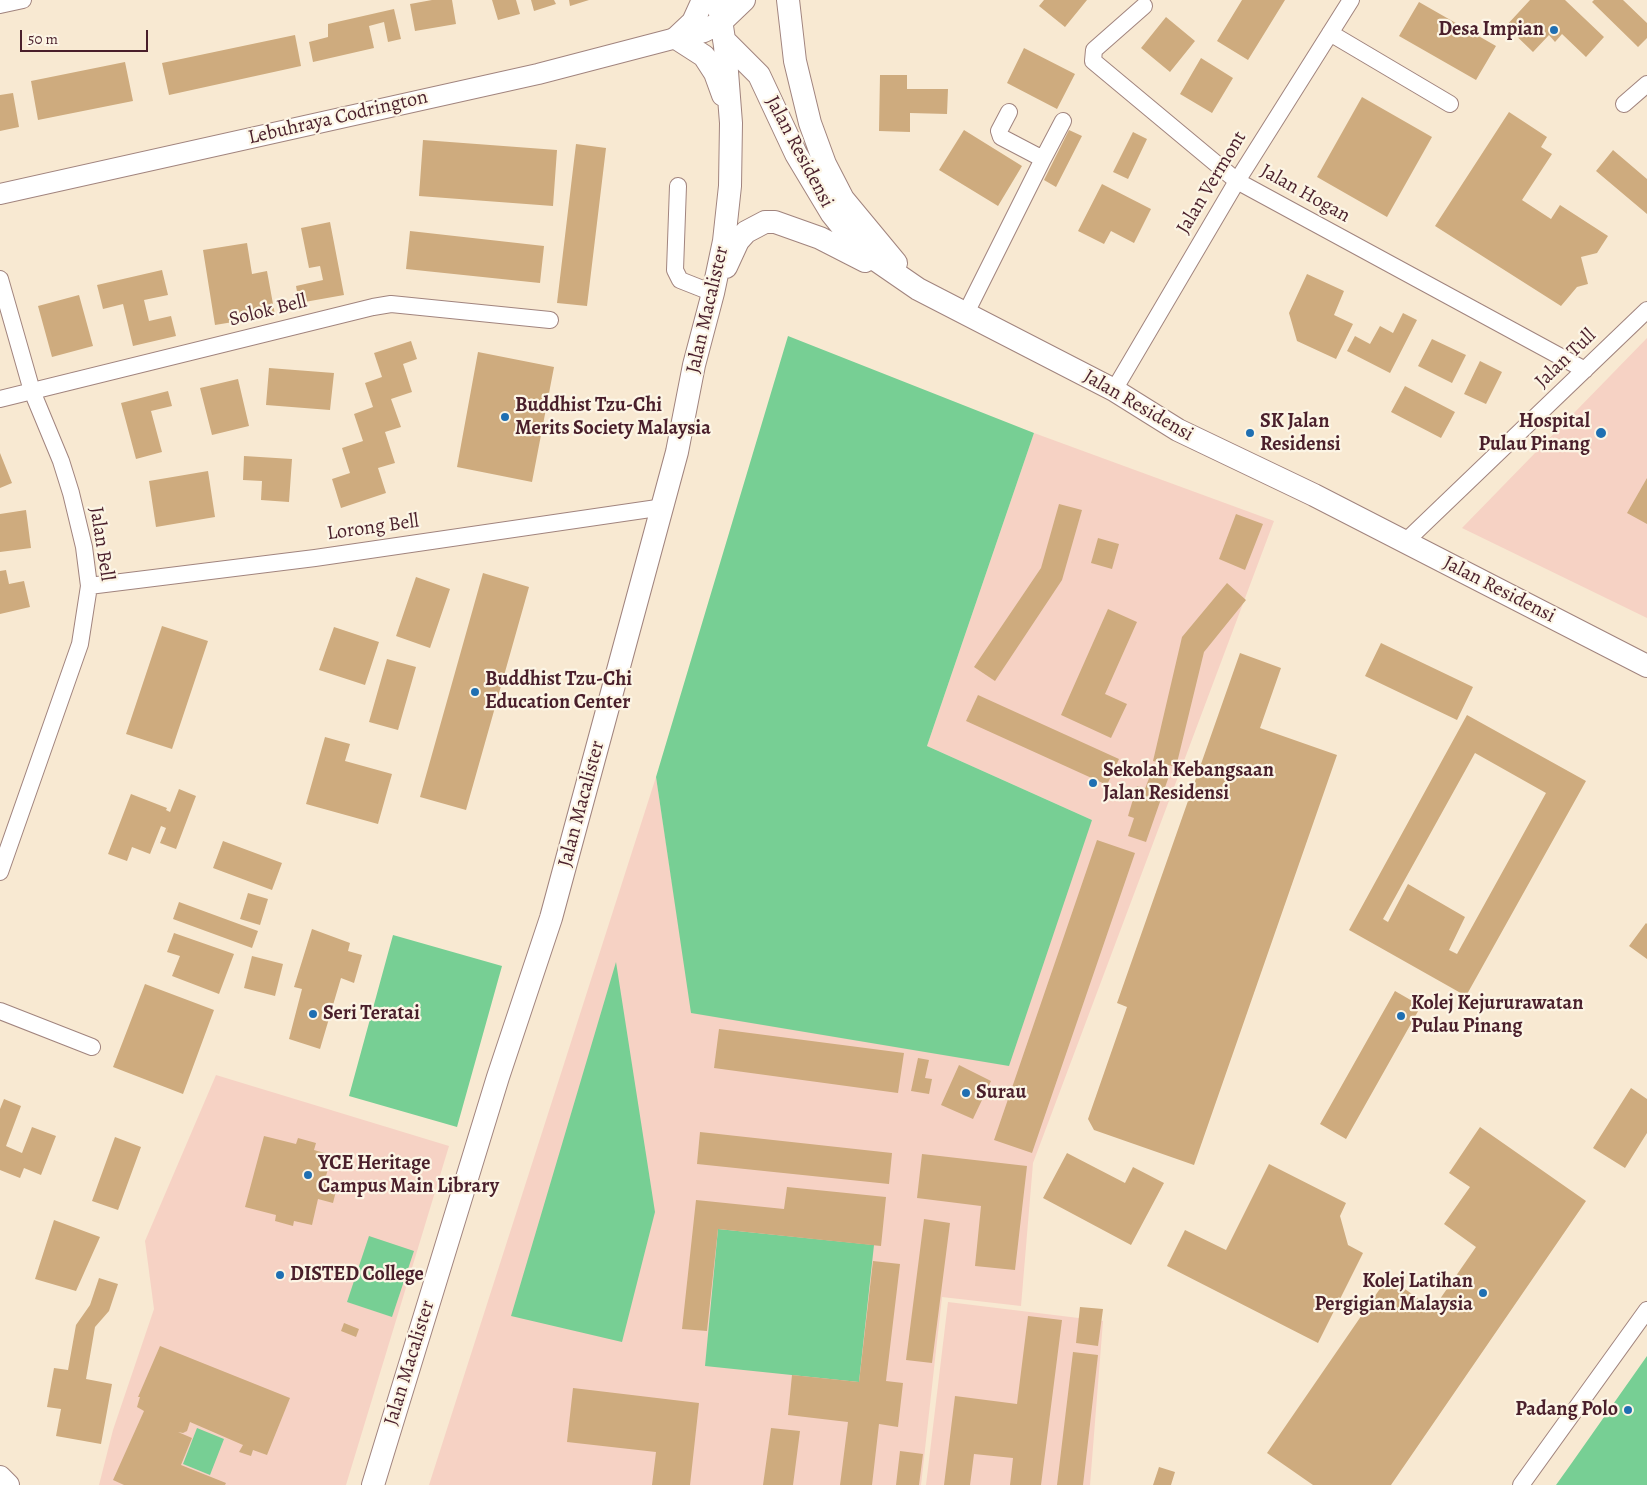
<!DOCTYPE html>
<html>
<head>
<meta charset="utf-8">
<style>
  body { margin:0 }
  #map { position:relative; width:1647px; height:1485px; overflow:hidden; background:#f8e9d2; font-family:Alegreya,serif }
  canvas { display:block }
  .scale { position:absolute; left:20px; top:30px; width:128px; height:22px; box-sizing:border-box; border:2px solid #4a1f2b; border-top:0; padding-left:6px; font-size:15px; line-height:18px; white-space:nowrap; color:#4a1f2b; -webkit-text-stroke:4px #fcf5e5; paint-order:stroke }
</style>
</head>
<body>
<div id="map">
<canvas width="1647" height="1485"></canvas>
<div class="scale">50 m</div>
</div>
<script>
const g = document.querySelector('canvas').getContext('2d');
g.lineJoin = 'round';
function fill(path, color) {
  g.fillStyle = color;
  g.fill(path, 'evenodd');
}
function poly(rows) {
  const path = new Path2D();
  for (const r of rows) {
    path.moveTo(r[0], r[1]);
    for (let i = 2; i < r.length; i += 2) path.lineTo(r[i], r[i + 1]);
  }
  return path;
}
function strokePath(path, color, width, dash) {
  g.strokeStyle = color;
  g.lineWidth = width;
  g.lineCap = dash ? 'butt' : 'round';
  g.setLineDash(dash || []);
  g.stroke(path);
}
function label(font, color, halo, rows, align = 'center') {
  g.font = font + ' Alegreya,serif';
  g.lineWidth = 4.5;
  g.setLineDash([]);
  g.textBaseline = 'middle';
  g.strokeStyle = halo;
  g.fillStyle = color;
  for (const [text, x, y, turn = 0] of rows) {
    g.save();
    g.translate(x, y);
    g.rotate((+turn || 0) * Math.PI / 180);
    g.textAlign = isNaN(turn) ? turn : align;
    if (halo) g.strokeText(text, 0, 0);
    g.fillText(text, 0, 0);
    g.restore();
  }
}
fill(poly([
  [1647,338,1647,618,1462,528],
  [1034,433,1274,521,1033,1163,1021,1306,942,1297,921,1485,429,1485,656,777,692,1013,1092,820,927,746],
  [216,1075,449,1146,346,1485,99,1485,113,1430,154,1309,145,1241],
  [948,1302,1103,1321,1090,1485,926,1485]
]), '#f6d2c4');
fill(poly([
  [788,336,1034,433,927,746,1092,820,1009,1066,691,1013,656,777],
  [393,935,502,966,457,1127,349,1096],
  [616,962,655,1212,622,1342,511,1316],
  [718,1229,874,1245,859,1382,705,1366],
  [369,1236,414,1251,392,1317,347,1302],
  [1647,1356,1647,1485,1556,1485,1571,1464],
  [197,1428,224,1439,210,1475,183,1464]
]), '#77cf94');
fill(poly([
  [432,0,452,0,456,24,415,31,410,4],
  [492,0,516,0,520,14,498,20],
  [531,0,554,0,556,4,534,11],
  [569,0,589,0,570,6],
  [1044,0,1087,0,1065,27,1039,6],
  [1242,0,1285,0,1248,60,1217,41],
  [1530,0,1565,0,1604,37,1586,57,1562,34,1555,42,1549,35,1533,52,1506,26],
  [1594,0,1623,0,1647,23,1647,38,1638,47,1592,2],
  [1419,2,1496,46,1476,80,1399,36],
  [394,9,401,39,388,42,384,22,369,26,374,48,313,62,309,42,328,37,328,24],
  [1166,17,1195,41,1170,72,1141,48],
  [295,35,301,66,169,95,162,63],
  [1024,48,1075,74,1057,109,1007,83],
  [1201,58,1233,78,1212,113,1180,94],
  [125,62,133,101,38,120,31,81],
  [880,75,907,75,907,89,948,89,947,114,910,113,910,132,879,131],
  [13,93,19,127,0,131,0,95],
  [1362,97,1432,137,1387,217,1317,177],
  [1509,112,1547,137,1541,147,1552,154,1522,200,1551,219,1560,205,1608,236,1597,253,1581,257,1588,284,1577,287,1561,306,1435,226],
  [964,130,1022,166,998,206,939,170],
  [1069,130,1082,136,1056,187,1044,180],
  [1133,132,1147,139,1128,179,1113,172],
  [423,140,557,150,553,206,419,196],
  [576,144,606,148,587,306,557,303],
  [1613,150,1647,179,1647,214,1596,171],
  [1102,184,1151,209,1134,243,1111,231,1104,244,1078,231],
  [330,222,344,295,299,303,296,286,323,280,320,266,309,268,301,228],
  [410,231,544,246,540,283,406,269],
  [247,243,252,274,267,271,275,315,215,325,203,250],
  [162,270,168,295,144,300,149,321,171,316,176,336,133,346,123,304,103,309,97,285],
  [1307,274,1344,291,1334,315,1353,324,1336,359,1297,341,1289,313],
  [79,295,93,346,52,357,38,306],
  [1403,313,1417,320,1390,373,1347,351,1355,336,1370,344,1380,326,1393,333],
  [1432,339,1466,355,1452,383,1418,366],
  [411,341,417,359,403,364,412,392,391,399,401,427,385,432,395,463,378,468,386,493,341,508,332,479,350,473,342,448,363,441,354,414,373,407,365,383,382,377,374,353],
  [478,352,554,367,532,482,457,467],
  [1480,361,1502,372,1486,404,1464,394],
  [269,368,334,373,330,410,266,405],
  [238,379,249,426,212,435,200,388],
  [1405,386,1455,412,1441,438,1391,412],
  [168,391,172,406,151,411,162,452,136,459,121,403],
  [0,453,12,483,0,488],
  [244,456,292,459,289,502,261,500,262,481,243,480],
  [208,471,215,517,156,527,149,481],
  [1647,478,1647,524,1627,513],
  [1059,504,1082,510,1062,580,995,681,974,667,1041,568],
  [26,510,31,548,0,552,0,514],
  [1236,514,1263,524,1245,570,1219,559],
  [1098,538,1119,544,1112,569,1091,563],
  [6,570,9,584,24,581,30,607,0,614,0,571],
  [483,573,529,587,466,810,420,797],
  [416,577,450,589,430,648,396,636],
  [1227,583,1246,600,1204,652,1176,767,1153,761,1182,637],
  [1108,609,1137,622,1105,694,1127,704,1111,738,1061,715],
  [162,626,208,641,172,749,126,734],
  [334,627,379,642,365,685,319,670],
  [1381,643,1473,687,1457,720,1365,676],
  [1240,653,1281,668,1260,728,1337,755,1194,1165,1094,1130,1088,1119,1127,1007,1117,1003],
  [387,659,416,667,398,730,369,722],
  [978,695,1119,759,1107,785,966,721],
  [1467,715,1586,781,1466,996,1349,930],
  [1475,753,1546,793,1457,954,1449,950,1465,917,1408,884,1388,922,1383,919],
  [325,737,350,744,345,761,392,774,378,824,306,804],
  [1152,770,1169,776,1146,842,1128,836,1134,818,1128,816,1137,786,1145,789],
  [179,789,196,796,176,849,160,843,166,828,161,826,150,854,132,847,127,861,108,854,131,794,167,808,166,810,170,812],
  [1097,840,1135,853,1032,1153,994,1140],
  [223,841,282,863,272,890,213,868],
  [248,893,268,899,260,925,240,919],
  [179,902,258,931,252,948,173,919],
  [1646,923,1647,924,1647,959,1629,946],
  [312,929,350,943,348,951,362,955,354,983,341,978,320,1049,289,1039,302,989,294,987],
  [174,933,234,954,219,994,172,976,180,956,167,952],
  [252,956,283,964,275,996,244,988],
  [145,984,214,1010,183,1094,113,1067],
  [1395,991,1421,1006,1346,1139,1320,1124],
  [719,1029,904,1053,898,1093,714,1068],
  [918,1058,929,1060,925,1078,932,1079,929,1094,911,1091],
  [959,1065,991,1081,973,1119,941,1105],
  [1631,1088,1647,1099,1647,1133,1625,1168,1593,1148],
  [4,1099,21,1106,6,1146,22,1153,32,1127,56,1136,41,1175,24,1168,20,1178,0,1170,0,1109],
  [1480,1127,1586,1201,1391,1485,1313,1485,1267,1453,1388,1277,1433,1309,1476,1247,1444,1224,1470,1187,1449,1173],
  [700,1132,892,1153,889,1184,697,1164],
  [264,1136,296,1144,298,1138,316,1143,314,1150,332,1155,324,1183,337,1187,333,1203,318,1199,312,1225,294,1221,293,1226,275,1221,276,1215,245,1207],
  [115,1137,141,1147,118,1210,92,1201],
  [1067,1153,1125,1183,1133,1167,1164,1183,1131,1245,1043,1198],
  [922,1154,1027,1166,1015,1270,975,1266,981,1206,917,1198],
  [1269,1164,1346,1203,1340,1216,1348,1245,1363,1253,1318,1343,1167,1266,1185,1230,1226,1250],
  [787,1187,886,1197,881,1246,718,1229,707,1331,682,1329,696,1200,784,1209],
  [924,1219,950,1223,932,1363,906,1360],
  [54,1220,100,1237,76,1291,35,1279],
  [873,1261,900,1264,886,1381,903,1383,898,1427,879,1424,872,1485,840,1485,848,1422,788,1415,792,1375,859,1382],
  [99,1278,118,1284,109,1311,95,1327,86,1379,112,1384,101,1444,56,1436,61,1409,47,1407,54,1368,68,1370,76,1325,90,1305],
  [1080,1307,1103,1309,1098,1346,1076,1343],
  [1028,1316,1062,1320,1041,1485,1010,1485,1013,1458,974,1454,970,1485,944,1485,955,1396,1017,1404],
  [344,1323,359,1329,356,1337,341,1331],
  [160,1346,290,1398,267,1455,253,1450,251,1456,239,1452,243,1445,190,1422,187,1431,183,1433,178,1432,192,1438,181,1465,226,1483,225,1485,124,1485,113,1480,144,1411,137,1407,140,1397,138,1397],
  [1073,1352,1098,1355,1083,1485,1057,1485],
  [573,1388,699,1403,690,1485,652,1485,656,1452,567,1442],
  [771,1428,800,1431,793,1485,763,1485],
  [900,1451,923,1454,919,1485,896,1485],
  [1159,1467,1175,1472,1171,1485,1153,1485]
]), '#ceab7e');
const minor = poly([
  [0,5,23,0],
  [1144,6,1094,50,1093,61,1237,181,1585,370],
  [1330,33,1450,104],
  [1624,104,1647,84],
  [1043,159,1063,121],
  [678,186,675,270,680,280,713,293],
  [0,279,32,391,61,461,71,493,84,547,89,586,80,644,0,872],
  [966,313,1043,159,1001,137,999,131,1009,112],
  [1114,390,1237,181,1351,0],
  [0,399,373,307,391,304,550,320],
  [1405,542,1647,310],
  [89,586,315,558,664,507],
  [0,1011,92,1047],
  [1521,1485,1647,1310]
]);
const tertiary = poly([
  [0,194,538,74,676,38]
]);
const secondary = poly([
  [788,0,795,61,810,123,825,164,843,199,896,263],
  [676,38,704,56,715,73,723,95],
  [676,38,704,31,721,22,744,0],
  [676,38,693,22,703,0],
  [724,40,759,75,796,154,832,214,852,239,873,258,918,289,1114,390,1178,430,1314,495,1647,666],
  [726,267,738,241,746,232,765,222,775,222,820,238,865,261],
  [0,1477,8,1485],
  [373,1485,498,1077,551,918,677,452,694,365,713,293,724,241,730,186,731,123,725,46,718,0]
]);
strokePath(minor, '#a1847e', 18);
strokePath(tertiary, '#a1847e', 22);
strokePath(secondary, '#a1847e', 24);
strokePath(minor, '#fff', 16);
strokePath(tertiary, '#fff', 20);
strokePath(secondary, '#fff', 22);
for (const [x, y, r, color] of [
  [1554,30,5,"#1f6fb2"],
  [505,417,5,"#1f6fb2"],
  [1250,433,5,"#1f6fb2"],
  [1601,433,6,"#1f6fb2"],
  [475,692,5,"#1f6fb2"],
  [1093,783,5,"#1f6fb2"],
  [313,1014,5,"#1f6fb2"],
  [1401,1016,5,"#1f6fb2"],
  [966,1093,5,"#1f6fb2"],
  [308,1175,5,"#1f6fb2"],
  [280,1275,5,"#1f6fb2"],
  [1483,1293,5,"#1f6fb2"],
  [1628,1410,5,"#1f6fb2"]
]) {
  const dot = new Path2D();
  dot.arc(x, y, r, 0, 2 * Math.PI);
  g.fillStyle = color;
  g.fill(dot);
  strokePath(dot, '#fcf5e5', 2);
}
label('bold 20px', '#4a1f2b', '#fcf5e5', [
  ["Desa Impian",1544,30,"right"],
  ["Buddhist Tzu-Chi",515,406],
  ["Merits Society Malaysia",515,429],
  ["SK Jalan",1260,422],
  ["Residensi",1260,445],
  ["Hospital",1590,422,"right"],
  ["Pulau Pinang",1590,445,"right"],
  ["Buddhist Tzu-Chi",485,680],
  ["Education Center",485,703],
  ["Sekolah Kebangsaan",1103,771],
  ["Jalan Residensi",1103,794],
  ["Kolej Kejururawatan",1411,1004],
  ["Pulau Pinang",1411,1027],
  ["Seri Teratai",323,1014],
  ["Surau",976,1093],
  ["YCE Heritage",318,1164],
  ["Campus Main Library",318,1187],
  ["DISTED College",290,1275],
  ["Kolej Latihan",1473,1282,"right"],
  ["Pergigian Malaysia",1473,1305,"right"],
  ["Padang Polo",1618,1410,"right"]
], 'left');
label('20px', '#4a1f2b', '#fcf5e5', [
  ["Lebuhraya Codrington",338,118,-13],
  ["Jalan Residensi",799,152,62],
  ["Jalan Vermont",1212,183,-59],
  ["Jalan Hogan",1305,194,29],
  ["Jalan Macalister",708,310,-77],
  ["Solok Bell",268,311,-14],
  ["Jalan Tull",1566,359,-44],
  ["Jalan Residensi",1138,406,30],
  ["Lorong Bell",373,528,-8],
  ["Jalan Bell",101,544,81],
  ["Jalan Residensi",1499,590,27],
  ["Jalan Macalister",582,804,-75],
  ["Jalan Macalister",410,1363,-73]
]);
</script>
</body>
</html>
